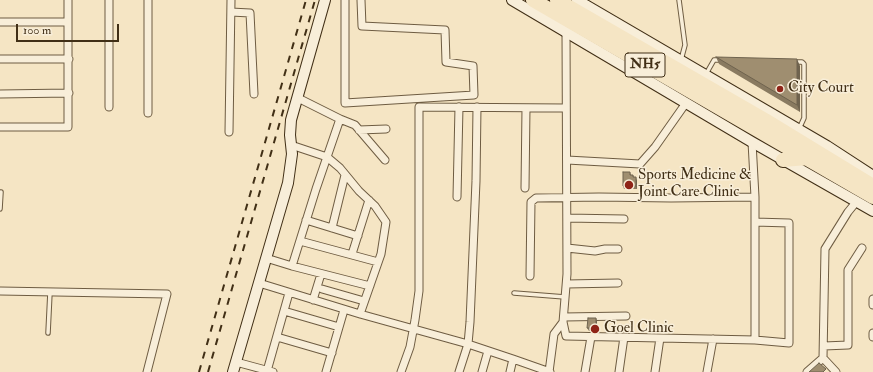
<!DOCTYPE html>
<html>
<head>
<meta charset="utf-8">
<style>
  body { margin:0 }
  #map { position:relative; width:873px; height:372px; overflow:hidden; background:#f5e5c4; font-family:"IM FELL Double Pica",serif }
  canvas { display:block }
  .scale { position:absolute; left:16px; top:24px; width:103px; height:18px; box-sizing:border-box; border:2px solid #412f16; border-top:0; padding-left:5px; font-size:12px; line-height:14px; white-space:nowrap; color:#412f16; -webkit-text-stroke:3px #f8eed9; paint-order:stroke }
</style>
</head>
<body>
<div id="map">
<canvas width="873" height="372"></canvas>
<div class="scale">100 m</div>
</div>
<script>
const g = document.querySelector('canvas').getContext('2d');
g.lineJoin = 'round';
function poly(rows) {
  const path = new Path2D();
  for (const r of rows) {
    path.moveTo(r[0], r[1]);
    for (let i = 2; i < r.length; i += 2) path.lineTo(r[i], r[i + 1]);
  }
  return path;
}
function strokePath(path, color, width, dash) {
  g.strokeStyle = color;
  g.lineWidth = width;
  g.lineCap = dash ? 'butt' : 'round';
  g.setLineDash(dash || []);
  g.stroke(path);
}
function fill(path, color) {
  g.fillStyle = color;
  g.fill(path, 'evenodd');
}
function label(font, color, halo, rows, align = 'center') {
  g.font = font + ' "IM FELL Double Pica",serif';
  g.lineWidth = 3;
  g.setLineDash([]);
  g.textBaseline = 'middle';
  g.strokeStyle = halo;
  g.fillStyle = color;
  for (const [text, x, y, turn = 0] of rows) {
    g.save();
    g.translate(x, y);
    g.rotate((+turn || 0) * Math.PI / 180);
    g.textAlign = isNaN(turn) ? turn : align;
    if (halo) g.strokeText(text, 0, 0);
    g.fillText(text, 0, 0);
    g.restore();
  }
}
const lane = poly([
  [679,0,685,45,681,60],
  [794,62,802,62,804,64,804,118,799,129],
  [706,74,714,60,721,60],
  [0,209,1,192],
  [514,293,565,297],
  [48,333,50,292]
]);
const street = poly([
  [148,0,148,113],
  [345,0,345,103,474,95,473,66,446,62,445,30,362,26,361,0],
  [231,12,250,13,254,94],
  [0,22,68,22],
  [566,31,567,274,563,322,566,336,755,340,755,197,752,142],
  [0,59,69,59],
  [0,94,69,93],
  [298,98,340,119,316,189,292,266,370,286],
  [109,107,109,0],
  [340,119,355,125,385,160],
  [0,127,68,127,68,0],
  [359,130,386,129],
  [229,132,231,0],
  [291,145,327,157,340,168,359,191,375,206,386,222,381,254,360,314],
  [567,160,640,164,655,147,686,103],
  [525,188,526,108],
  [457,197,459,107],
  [567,218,624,219],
  [306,220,358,236],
  [755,222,789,223,789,343,755,340],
  [332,228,345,175],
  [300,241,378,262],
  [567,248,595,251,605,249,618,249],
  [352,254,369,200],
  [266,258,292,266],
  [530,276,531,202,536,198,599,197,671,198,755,197],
  [259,283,360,314,468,344,513,359,510,372],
  [567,284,618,283],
  [322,289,364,301],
  [0,291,167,294,147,372],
  [873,299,873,305],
  [313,300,321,274],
  [284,311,339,327],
  [564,317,626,316],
  [873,333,873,337],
  [277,337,332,353],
  [824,346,848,345,848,270,862,248],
  [823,358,825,249,848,212,857,201],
  [513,359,550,372],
  [236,362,273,372],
  [267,371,289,293],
  [326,372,344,310],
  [401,372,410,347,415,320,419,291,419,107,566,108],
  [459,372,468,344,470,322,476,181,477,107],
  [482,372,488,351],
  [549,372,554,334,563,322],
  [585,372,591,337],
  [619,372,624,337],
  [655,372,660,338],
  [707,372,713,339],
  [807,372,823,358,836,372]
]);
const secondary = poly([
  [512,0,752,142,873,211],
  [577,0,827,146,873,176],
  [233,372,288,183,292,154,290,135,291,120,325,0]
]);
const highway = poly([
  [533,0,873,197],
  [557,0,765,120,873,186],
  [783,160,807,158]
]);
strokePath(lane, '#6e5c42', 5.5);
strokePath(street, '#6e5c42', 9);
strokePath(secondary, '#412f16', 12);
strokePath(highway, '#412f16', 16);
strokePath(lane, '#f8eed9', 3.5);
strokePath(street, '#f8eed9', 7);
strokePath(secondary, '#f8eed9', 10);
strokePath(highway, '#f5e5c4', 14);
strokePath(poly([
  [199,372,306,0],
  [208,372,315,0]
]), '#412f16', 2, [7, 7]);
fill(poly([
  [716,57,800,66,800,112,719,64],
  [630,172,631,175,633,175,634,177,637,181,637,189,624,189,623,186],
  [596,318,597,322,597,332,589,331,587,328]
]), '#897a60');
fill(poly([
  [797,59,800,66,800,112,797,105],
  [636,177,637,181,637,189,636,186],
  [596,318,597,322,597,332,596,328]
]), '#6f634e');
const building = poly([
  [716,57,797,59,797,105,716,57],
  [623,172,630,172,630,175,633,175,633,177,636,177,636,186,623,186,623,172],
  [588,318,596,318,596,328,587,328,588,318],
  [819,363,826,369,823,372,809,372,819,363]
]);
fill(building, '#9f8e70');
strokePath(building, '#6f634e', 1);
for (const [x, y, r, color] of [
  [780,89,4,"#8f2418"],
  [629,185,5,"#8f2418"],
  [595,329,5,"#8f2418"]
]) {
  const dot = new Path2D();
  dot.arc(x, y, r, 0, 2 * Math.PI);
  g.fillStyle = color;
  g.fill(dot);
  strokePath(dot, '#f8eed9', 1.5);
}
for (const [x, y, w] of [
  [645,65,40]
]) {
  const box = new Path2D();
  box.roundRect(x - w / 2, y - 12, w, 24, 3);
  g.fillStyle = '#f8eed9';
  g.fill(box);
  strokePath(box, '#412f16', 1);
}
label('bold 14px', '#412f16', null, [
  ["NH5",645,65]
]);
label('15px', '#412f16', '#f8eed9', [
  ["City Court",788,89],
  ["Sports Medicine &",638,176],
  ["Joint Care Clinic",638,193],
  ["Goel Clinic",604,329]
], 'left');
</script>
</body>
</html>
